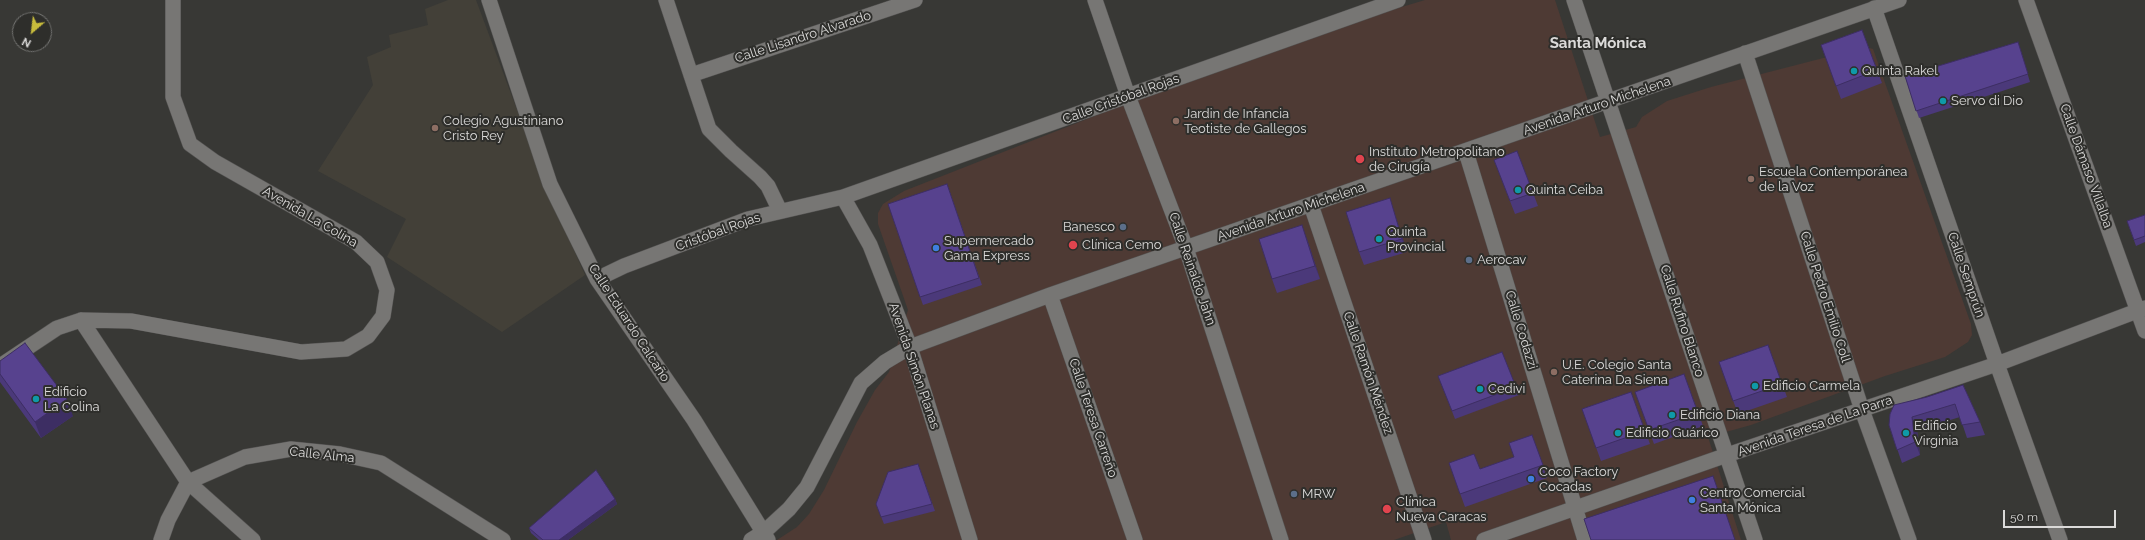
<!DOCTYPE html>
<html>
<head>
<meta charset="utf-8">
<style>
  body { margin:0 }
  #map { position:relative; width:2145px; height:540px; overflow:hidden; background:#383835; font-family:Raleway,sans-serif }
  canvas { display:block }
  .north { position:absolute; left:12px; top:12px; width:40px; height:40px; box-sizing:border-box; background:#2e2e2b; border:1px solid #737371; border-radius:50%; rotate:208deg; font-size:11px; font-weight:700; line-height:16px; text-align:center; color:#dbdad9 }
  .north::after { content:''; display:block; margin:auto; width:14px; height:18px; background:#c7bb3c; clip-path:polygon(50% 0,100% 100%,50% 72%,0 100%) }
  .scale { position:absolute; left:2003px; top:510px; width:113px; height:18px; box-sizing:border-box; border:2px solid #dbdad9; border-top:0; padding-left:5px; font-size:12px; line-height:14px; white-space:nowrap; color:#dbdad9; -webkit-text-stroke:3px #2e2e2b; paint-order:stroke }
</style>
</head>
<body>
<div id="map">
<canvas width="2145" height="540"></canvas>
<div class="north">N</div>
<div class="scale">50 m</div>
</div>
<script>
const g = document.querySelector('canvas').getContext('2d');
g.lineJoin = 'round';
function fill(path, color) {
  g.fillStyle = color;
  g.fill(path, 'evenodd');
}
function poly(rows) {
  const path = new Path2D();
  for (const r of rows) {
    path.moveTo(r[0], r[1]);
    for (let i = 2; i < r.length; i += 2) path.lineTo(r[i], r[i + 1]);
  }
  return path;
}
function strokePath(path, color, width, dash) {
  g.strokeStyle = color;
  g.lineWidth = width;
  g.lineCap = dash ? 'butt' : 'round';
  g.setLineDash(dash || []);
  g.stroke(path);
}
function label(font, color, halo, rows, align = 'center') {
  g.font = font + ' Raleway,sans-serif';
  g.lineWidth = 4;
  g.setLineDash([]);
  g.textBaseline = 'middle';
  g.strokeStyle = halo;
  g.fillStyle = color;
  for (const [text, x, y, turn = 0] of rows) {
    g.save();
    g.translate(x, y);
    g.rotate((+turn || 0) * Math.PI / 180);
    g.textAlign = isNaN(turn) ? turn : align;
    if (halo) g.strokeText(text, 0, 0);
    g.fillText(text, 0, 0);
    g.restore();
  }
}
fill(poly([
  [1425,0,1555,0,1600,137,1636,127,1642,117,1667,101,1711,87,1866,47,1873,49,1971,324,1972,335,1968,342,1945,357,1885,376,1751,425,1708,437,1741,540,1451,540,1446,522,1394,540,777,540,797,527,809,514,824,490,857,422,875,390,889,372,908,310,878,224,878,213,883,204,904,191,1189,79,1302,37]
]), '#4e3a34');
fill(poly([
  [448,0,476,0,545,185,585,275,502,332,387,257,406,219,318,171,373,85,367,57,391,47,389,35,428,25,425,9]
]), '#434038');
const minor = poly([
  [489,0,550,184,597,279,694,420,768,540],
  [666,0,709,129,731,151,760,177,768,186,780,211],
  [1095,0,1128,96,1186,248,1281,540],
  [1574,0,1755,540],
  [2026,0,2145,331],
  [1874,8,1997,364,2060,540],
  [1745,53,1862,410,1909,540],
  [691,75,915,0],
  [1466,152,1585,540],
  [843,197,870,245,910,347,970,540],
  [1311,205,1424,540],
  [597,279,624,266,748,219,843,197,1398,0],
  [1050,295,1135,540],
  [81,320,188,482,253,540],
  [0,366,57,328,81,320,131,321,301,352,346,349,368,336,383,316,387,290,377,262,356,242,215,162,190,144,173,97,173,0],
  [161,540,168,520,188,482,245,457,291,449,340,454,381,463,503,540],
  [751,540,764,532,789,509,807,487,861,383,885,362,910,347,1050,295,1899,0],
  [1484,540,1727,455,1997,364,2145,308]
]);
strokePath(minor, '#545352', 16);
strokePath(minor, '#777674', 15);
fill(poly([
  [1862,30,1882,83,1841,99,1821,45],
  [2018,42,2030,82,1919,118,1905,76],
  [1517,151,1538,206,1515,214,1494,160],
  [947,184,982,285,923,305,888,204],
  [1394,212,1407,252,1364,265,1359,252],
  [2145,215,2145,242,2136,246,2127,221],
  [1307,239,1320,279,1277,293,1272,279],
  [1768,345,1787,397,1738,414,1719,362],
  [1502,352,1519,395,1455,419,1438,376],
  [0,361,73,416,41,438,0,382],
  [1684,374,1703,426,1654,444,1635,392],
  [1963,385,1980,422,1985,435,1967,438,1960,417,1917,430,1920,455,1902,463,1889,425,1927,397],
  [1631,392,1650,444,1601,461,1582,409],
  [1532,435,1547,478,1465,507,1449,463,1480,469,1514,457],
  [918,464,935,511,884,524,876,504],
  [615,499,617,504,568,540,539,540,531,533,529,528]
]), '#4b397a');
fill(poly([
  [1390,198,1394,212,1407,252,1402,239],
  [1302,225,1307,239,1320,279,1315,266],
  [67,399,73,416,41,438,35,422],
  [1912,417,1917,430,1920,455,1915,442],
  [615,499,617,504,568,540,559,540]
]), '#3d2e63');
const building = poly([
  [1862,30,1877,70,1836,86,1821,45,1862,30],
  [2018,42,2028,74,1916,111,1905,76,2018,42],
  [1517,151,1533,193,1510,201,1494,160,1517,151],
  [947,184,979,278,920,297,888,204,947,184],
  [1390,198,1402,239,1359,252,1346,212,1390,198],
  [2145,215,2145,236,2134,240,2127,221,2145,215],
  [1302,225,1315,266,1272,279,1259,239,1302,225],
  [25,343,67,399,35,422,0,374,0,361,25,343],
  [1768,345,1782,384,1733,401,1719,362,1768,345],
  [1502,352,1516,387,1452,411,1438,376,1502,352],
  [1684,374,1698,413,1649,430,1635,392,1684,374],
  [1963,385,1980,422,1962,425,1955,404,1912,417,1915,442,1897,450,1889,425,1890,414,1894,405,1927,397,1963,385],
  [1631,392,1645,431,1596,448,1582,409,1631,392],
  [1532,435,1543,465,1460,494,1449,463,1474,454,1480,469,1514,457,1509,443,1532,435],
  [918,464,932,504,881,517,876,504,888,472,918,464],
  [596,470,615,499,559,540,543,540,529,528,596,470],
  [1713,476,1735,540,1591,540,1584,519,1713,476]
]);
fill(building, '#57428e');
strokePath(building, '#3d2e63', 1);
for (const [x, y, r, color] of [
  [1854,71,4,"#0f9aa8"],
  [1943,101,4,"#0f9aa8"],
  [1176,121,4,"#8d6e63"],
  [435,128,4,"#8d6e63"],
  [1360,159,5,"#e0444e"],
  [1751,179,4,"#8d6e63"],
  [1518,190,4,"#0f9aa8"],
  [1123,227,4,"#5c6f8a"],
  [1379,239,4,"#0f9aa8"],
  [1073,245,5,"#e0444e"],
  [936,248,4,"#3f7fe0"],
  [1469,260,4,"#5c6f8a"],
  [1554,372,4,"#8d6e63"],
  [1755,386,4,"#0f9aa8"],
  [1480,389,4,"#0f9aa8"],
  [36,399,4,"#0f9aa8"],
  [1672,415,4,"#0f9aa8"],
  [1618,433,4,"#0f9aa8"],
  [1906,433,4,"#0f9aa8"],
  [1531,479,4,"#3f7fe0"],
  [1294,494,4,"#5c6f8a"],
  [1692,500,4,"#3f7fe0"],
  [1387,509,5,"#e0444e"]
]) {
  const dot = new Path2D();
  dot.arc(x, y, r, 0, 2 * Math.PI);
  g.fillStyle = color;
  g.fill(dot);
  strokePath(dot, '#2e2e2b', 1.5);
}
label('13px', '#dbdad9', '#2e2e2b', [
  ["Calle Lisandro Alvarado",803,37,-18],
  ["Calle Cristóbal Rojas",1121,99,-20],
  ["Avenida Arturo Michelena",1597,106,-19],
  ["Calle Dámaso Villalba",2086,166,70],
  ["Avenida Arturo Michelena",1291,212,-19],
  ["Avenida La Colina",310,217,30],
  ["Cristóbal Rojas",718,232,-20],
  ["Calle Reinaldo Jahn",1192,269,71],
  ["Calle Semprún",1966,275,71],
  ["Calle Pedro Emilio Coll",1825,297,72],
  ["Calle Rufino Blanco",1682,321,72],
  ["Calle Eduardo Calcaño",629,323,57],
  ["Calle Codazzi",1521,330,73],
  ["Avenida Simón Planas",914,366,71],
  ["Calle Ramón Méndez",1368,373,71],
  ["Calle Teresa Carreño",1093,418,71],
  ["Avenida Teresa de La Parra",1815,426,-19],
  ["Calle Alma",322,455,6]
]);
label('13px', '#dbdad9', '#2e2e2b', [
  ["Quinta Rakel",1862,71],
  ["Servo di Dio",1951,101],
  ["Jardin de Infancia",1184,114],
  ["Teotiste de Gallegos",1184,129],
  ["Colegio Agustiniano",443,121],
  ["Cristo Rey",443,136],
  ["Instituto Metropolitano",1369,152],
  ["de Cirugía",1369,167],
  ["Escuela Contemporánea",1759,172],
  ["de la Voz",1759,187],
  ["Quinta Ceiba",1526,190],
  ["Banesco",1115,227,"right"],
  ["Quinta",1387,232],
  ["Provincial",1387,247],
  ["Supermercado",944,241],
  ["Gama Express",944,256],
  ["Clínica Cemo",1082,245],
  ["Aerocav",1477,260],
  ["U.E. Colegio Santa",1562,365],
  ["Caterina Da Siena",1562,380],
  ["Edificio Carmela",1763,386],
  ["Cedivi",1488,389],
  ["Edificio",44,392],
  ["La Colina",44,407],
  ["Edificio Diana",1680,415],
  ["Edificio",1914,426],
  ["Virginia",1914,441],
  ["Edificio Guárico",1626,433],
  ["Coco Factory",1539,472],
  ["Cocadas",1539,487],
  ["Centro Comercial",1700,493],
  ["Santa Mónica",1700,508],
  ["MRW",1302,494],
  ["Clínica",1396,502],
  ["Nueva Caracas",1396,517]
], 'left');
label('bold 15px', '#dbdad9', '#2e2e2b', [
  ["Santa Mónica",1598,43]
]);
</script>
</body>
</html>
